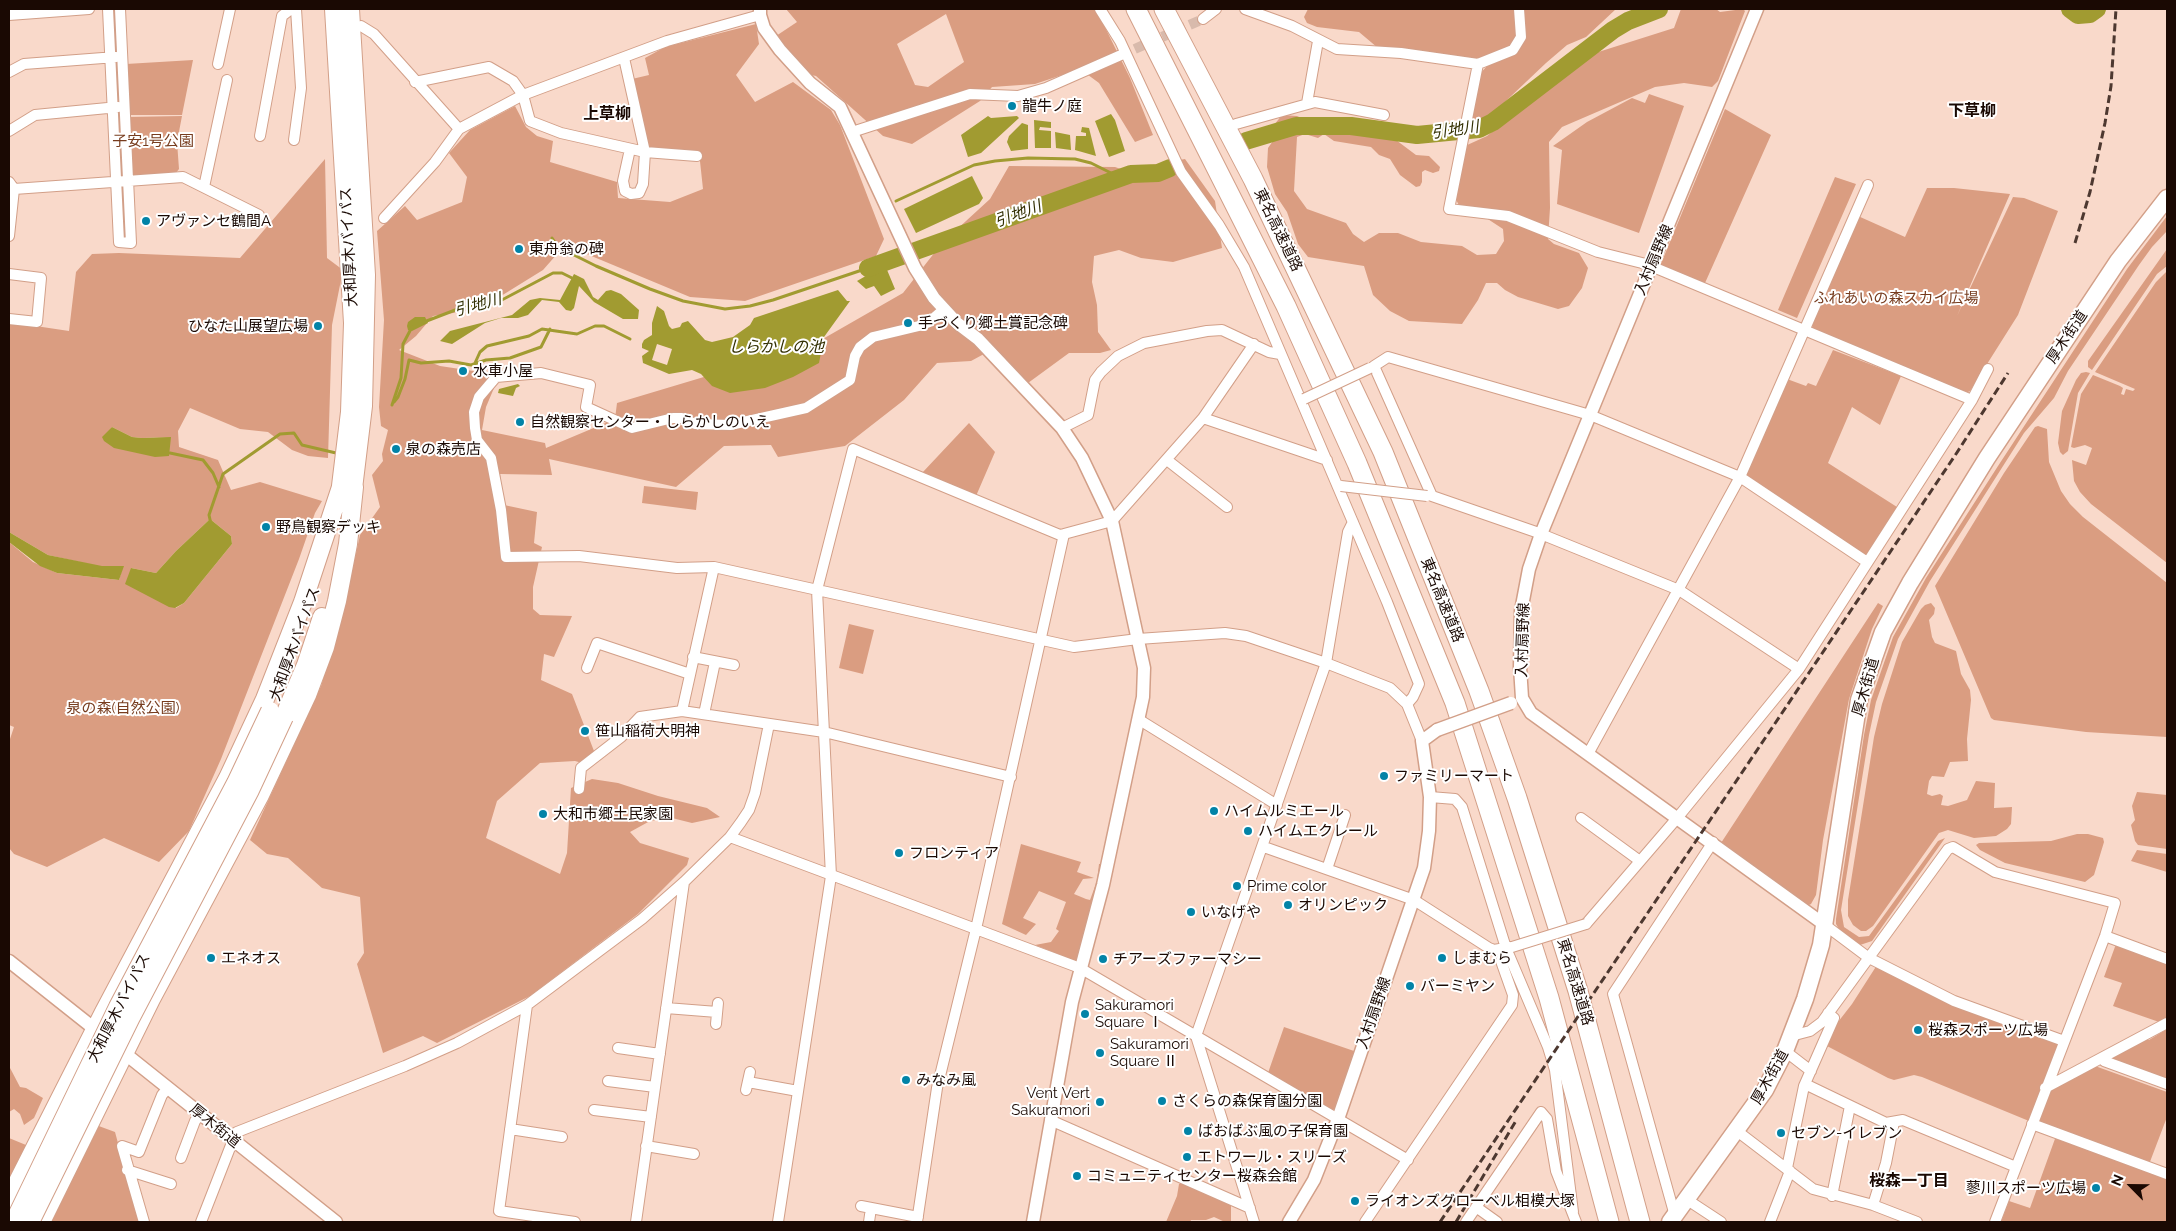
<!DOCTYPE html>
<html>
<head>
<meta charset="utf-8">
<style>
  body { margin:0 }
  #map { position:relative; width:2176px; height:1231px; overflow:hidden; background:#f9d9ca; font-family:Raleway,sans-serif }
  canvas { display:block }
  .frame { position:absolute; inset:0; border:10px solid #1a0903; pointer-events:none }
  .north { position:absolute; left:2106px; top:1161px; width:50px; height:50px; -webkit-text-stroke:4px #fff; paint-order:stroke; rotate:293deg; font-size:14px; font-weight:700; line-height:20px; text-align:center; color:#1a0903 }
  .north::after { content:''; display:block; margin:auto; width:18px; height:22px; background:#1a0903; clip-path:polygon(50% 0,100% 100%,50% 72%,0 100%) }
</style>
</head>
<body>
<div id="map">
<canvas width="2176" height="1231"></canvas>
<div class="frame"></div>
<div class="north">N</div>
</div>
<script>
const g = document.querySelector('canvas').getContext('2d');
g.lineJoin = 'round';
function fill(path, color) {
  g.fillStyle = color;
  g.fill(path, 'evenodd');
}
function poly(rows) {
  const path = new Path2D();
  for (const r of rows) {
    path.moveTo(r[0], r[1]);
    for (let i = 2; i < r.length; i += 2) path.lineTo(r[i], r[i + 1]);
  }
  return path;
}
function strokePath(path, color, width, dash) {
  g.strokeStyle = color;
  g.lineWidth = width;
  g.lineCap = dash ? 'butt' : 'round';
  g.setLineDash(dash || []);
  g.stroke(path);
}
function label(font, color, halo, rows, align = 'center') {
  g.font = font + ' Raleway,"Noto Sans JP",sans-serif';
  g.lineWidth = 4;
  g.setLineDash([]);
  g.textBaseline = 'middle';
  g.strokeStyle = halo;
  g.fillStyle = color;
  for (const [text, x, y, turn = 0] of rows) {
    g.save();
    g.translate(x, y);
    g.rotate((+turn || 0) * Math.PI / 180);
    g.textAlign = isNaN(turn) ? turn : align;
    if (halo) g.strokeText(text, 0, 0);
    g.fillText(text, 0, 0);
    g.restore();
  }
}
fill(poly([
  [786,9,1096,9,1130,78,1153,135,1135,142,1099,83,1080,69,1035,84,992,87,980,101,912,144,883,136,816,76,807,74,776,36,797,22],
  [946,14,964,62,928,87,915,85,897,44],
  [1308,9,1616,9,1586,37,1567,45,1546,63,1488,118,1479,124,1470,125,1478,76,1487,66,1486,64,1378,48,1359,32,1317,27,1307,23,1304,17],
  [1681,9,1716,9,1720,12,1743,9,1745,11,1718,81,1712,87,1684,83,1655,87,1562,127,1549,142,1550,208,1548,239,1554,244,1579,253,1588,268,1582,288,1569,306,1558,309,1518,297,1505,290,1497,283,1486,283,1478,300,1462,324,1409,321,1390,311,1373,295,1364,266,1308,257,1298,244,1287,212,1275,194,1267,167,1268,148,1275,138,1274,125,1282,115,1297,116,1323,128,1352,130,1364,134,1388,134,1416,155,1429,156,1440,167,1439,171,1433,173,1425,170,1422,172,1422,182,1420,186,1416,187,1400,175,1390,159,1379,155,1371,147,1334,141,1324,134,1318,138,1305,134,1297,137,1294,191,1307,209,1346,223,1353,234,1364,242,1379,233,1398,233,1421,242,1462,246,1477,255,1496,254,1504,241,1503,229,1474,210,1460,207,1455,198,1465,146,1487,136,1556,79,1592,54,1674,28],
  [756,24,759,44,736,75,755,102,793,82,831,110,840,125,884,239,876,256,745,301,690,297,565,245,543,270,480,309,433,316,416,336,399,350,440,366,480,372,494,388,486,407,482,430,545,443,546,448,615,419,617,403,814,344,903,293,942,243,990,199,1009,166,1115,167,1124,170,1185,159,1215,201,1222,248,1173,262,1141,258,1119,250,1094,256,1092,282,1097,305,1098,332,1111,350,1100,353,1069,353,1028,383,995,348,971,361,937,363,904,400,845,446,778,457,771,445,724,446,676,487,549,459,552,475,500,474,504,505,537,512,534,543,542,547,533,587,533,609,540,615,572,616,554,657,544,654,541,680,572,694,594,751,593,766,575,761,540,763,497,801,486,838,560,874,567,853,571,788,592,779,618,783,658,796,707,808,720,817,692,823,672,818,650,821,630,832,640,843,689,858,687,865,638,914,530,996,437,1043,423,1036,383,1053,357,964,364,953,360,897,322,888,288,858,267,854,250,840,321,686,341,621,360,535,380,507,372,475,383,461,382,454,388,430,381,426,379,407,384,320,377,231,405,206,417,220,462,202,467,177,449,153,470,130,515,106,526,127,537,136,553,141,550,162,617,182,618,198,670,202,703,189,699,152,650,150,632,79,649,75,645,58,665,47],
  [193,60,182,115,128,115,126,64],
  [1649,94,1684,106,1639,233,1557,204,1562,150,1553,146,1587,122,1632,98,1645,103],
  [1725,109,1771,135,1705,283,1660,266],
  [182,116,177,142,179,169,175,174,135,177,131,173,128,117],
  [325,159,327,258,343,270,332,325,328,458,308,456,292,450,268,432,240,429,190,408,178,431,179,447,218,460,231,490,260,482,322,501,315,513,299,559,221,759,189,831,159,862,104,838,47,867,14,854,9,848,9,742,14,727,9,725,9,542,33,562,57,573,119,580,123,566,102,567,48,555,9,532,9,322,69,331,76,272,92,254,119,253,240,258],
  [112,427,132,437,142,438,170,437,104,441],
  [210,519,231,536,232,544,184,603,176,608,131,568,156,573,176,551],
  [1835,177,1856,184,1797,318,1778,310],
  [1927,188,1954,188,2010,194,1957,316,2013,197,2024,198,2058,211,2018,315,1970,391,1966,393,1814,331,1811,323,1858,216,1905,237],
  [2167,216,2167,231,2152,247,2139,265,2068,371,2054,398,2024,433,1930,581,1898,639,1876,702,1869,735,1841,910,1844,927,1859,937,1869,936,1938,841,1945,838,1872,941,1860,945,1840,931,1836,924,1836,919,1864,735,1871,700,1893,637,1926,578,1998,466,2127,269],
  [2167,249,2167,266,2157,274,2092,370,2088,367,2088,361],
  [2167,271,2167,563,2091,504,2080,492,2074,481,2072,460,2086,465,2092,448,2085,445,2074,448,2071,447,2081,394,2093,375,2120,386,2123,388,2121,394,2124,395,2126,389,2133,391,2135,389,2095,372,2156,282],
  [1833,350,1901,376,1880,425,1852,407,1828,463,1897,507,1866,556,1745,477,1787,379,1806,386,1808,383,1816,386],
  [2086,372,2090,373,2078,393,2068,451,2063,455,2060,452,2058,443,2062,411,2076,380,2081,373],
  [969,423,995,452,976,496,922,473],
  [2038,426,2047,429,2049,462,2061,491,2070,504,2083,517,2167,583,2167,737,2086,732,1994,720,1991,718,1935,586,2004,473,2035,427],
  [644,486,698,492,696,510,642,503],
  [1878,603,1883,606,1872,629,1849,699,1823,840,1816,895,1811,904,1807,906,1721,843],
  [1931,603,1935,608,1934,614,1929,620,1932,637,1935,643,1956,651,1961,674,1970,690,1971,700,1967,739,1968,761,1950,762,1944,777,1932,776,1929,781,1927,794,1932,796,1940,794,1943,796,1941,805,1948,806,1967,800,1976,781,1995,783,1994,808,2012,807,2011,824,2007,829,1996,836,1974,838,1948,830,1939,833,1873,926,1866,931,1861,931,1853,925,1848,916,1848,900,1874,737,1882,704,1902,642,1921,609,1925,605],
  [849,624,874,630,863,674,839,668],
  [2137,792,2167,795,2167,849,2138,845,2135,841,2131,825,2135,820,2132,806],
  [2077,834,2088,834,2103,838,2104,842,2094,875,2085,882,2005,863,1980,850,1976,845,1979,843,2051,841],
  [1021,844,1081,862,1077,872,1094,878,1083,879,1074,894,1086,899,1090,900,1097,881,1099,864,1104,864,1078,962,1035,945,1051,942,1059,931,1056,929,1066,902,1039,891,1023,918,1036,924,1026,935,1002,924],
  [2137,850,2167,854,2167,872,2131,861],
  [2116,944,2167,962,2167,1020,2162,1023,2113,1006,2122,983,2104,977],
  [1877,965,2058,1044,2029,1121,1922,1077,1914,1075,1894,1080,1888,1078,1827,1046,1838,1022,1852,1004],
  [1284,1027,1354,1051,1334,1109,1331,1110,1268,1073],
  [2167,1029,2167,1084,2104,1061,2146,1039,2149,1040],
  [9,1066,20,1087,26,1088,43,1098,34,1118,24,1125,20,1114,14,1109,9,1112],
  [2095,1066,2167,1092,2167,1117,2148,1167,2038,1123,2050,1090],
  [96,1125,115,1132,138,1217,151,1222,49,1222],
  [2056,1136,2167,1179,2167,1222,2001,1222,2009,1201,2030,1208],
  [9,1138,26,1145,9,1180],
  [1186,1182,1227,1202,1231,1205,1231,1221,1225,1222,1214,1217,1206,1220,1191,1220,1190,1222,1166,1222,1177,1196,1179,1184]
]), '#da9d81');
fill(poly([
  [1111,114,1115,120,1125,151,1109,157,1095,121],
  [988,116,991,118,1017,116,1019,118,981,153,968,157,961,135],
  [1034,120,1051,122,1051,128,1040,127,1039,130,1051,131,1051,148,1035,148],
  [1022,123,1028,125,1028,149,1011,151,1007,142,1009,136],
  [1082,127,1089,128,1096,156,1075,150,1076,136,1086,136,1086,133,1081,132],
  [1055,132,1070,135,1071,150,1056,148],
  [972,176,983,198,979,204,916,233,904,209],
  [885,265,895,289,881,296,874,286,866,289,857,281],
  [574,274,584,279,593,297,598,300,606,291,611,290,621,294,639,310,638,319,623,319,594,302,579,286,574,308,571,311,566,310,559,302,542,300,528,315,518,318,501,318,485,323,452,344,440,341,450,331,512,315,530,300,540,298,560,300],
  [838,290,847,301,850,301,824,337,819,363,793,377,765,388,730,393,712,386,701,374,692,370,669,374,643,363,642,356,649,351,642,348,642,344,644,340,652,335,652,323,657,306,664,311,669,326,672,329,680,327,682,323,688,321,705,340,712,342,733,337,750,325,754,318],
  [415,317,425,317,428,323,412,331,408,330,407,326,408,322],
  [518,384,520,386,516,388,513,396,498,393,499,389],
  [112,427,132,437,142,438,171,437,169,456,155,457,114,448,104,441,102,437],
  [210,519,231,536,232,544,184,603,175,608,169,607,125,584,131,568,156,573,176,551],
  [9,532,48,555,102,566,124,566,119,580,57,573,40,566,9,542]
]), '#a19b31');
fill(poly([
  [657,344,672,349,667,365,652,360]
]), '#f9d9ca');
strokePath(poly([
  [896,201,974,165,995,161,1028,158,1075,159,1091,163,1121,178],
  [552,238,558,247,596,266,650,289,683,301,725,309,750,306,773,300,868,268,871,276],
  [424,322,463,307,498,302,553,273,562,273,574,279],
  [475,363,480,352,487,346,529,336,542,329,577,334,595,326,604,326,630,339],
  [394,402,398,397,405,379,409,360,421,363,449,361,471,365,486,360,510,358,541,347,550,329],
  [392,405,401,378,403,344,412,327],
  [170,453,203,460,213,473,219,487],
  [211,524,209,515,223,474,280,434,294,433,302,445,336,453,339,452]
]), '#a19b31', 3);
strokePath(poly([
  [2070,9,2078,15,2090,14,2097,9],
  [1246,141,1296,126,1351,126,1417,135,1479,129,1493,122,1613,30,1628,21,1659,9],
  [868,268,1131,174,1158,173,1170,168]
]), '#a19b31', 18);
strokePath(poly([
  [1121,55,1203,19]
]), '#d8baac', 10, [10, 5]);
const minor = poly([
  [108,9,119,242,131,243,120,9],
  [1100,9,1120,41,1181,172,1219,225,1244,267,1387,602,1419,684,1413,697,1407,704],
  [1245,9,1292,26,1337,49,1401,53,1478,64,1513,50,1521,37,1519,9],
  [9,15,89,9],
  [1203,19,1216,9],
  [361,26,374,34,459,129,523,95,667,41,760,15],
  [624,58,645,152,643,184,639,193,631,194,625,191,623,181,630,149],
  [218,64,230,9],
  [1478,64,1449,209,1508,216,1598,252,1646,264,1972,400,1799,669,1678,817,1586,924],
  [9,72,24,64,116,57],
  [415,82,489,67,513,81,523,95,530,121,561,133,614,145,645,152,697,156],
  [1307,103,1318,41],
  [1236,124,1315,102,1384,115],
  [9,131,35,115,118,107],
  [852,132,970,94,1018,96,1046,88,1121,55],
  [260,136,282,16,291,9],
  [294,140,301,88,296,9],
  [9,182,14,189,9,236],
  [204,187,227,80],
  [14,189,183,177,259,215],
  [384,218,435,162,459,129],
  [9,274,41,278,37,322,9,319],
  [943,310,929,322,919,326,873,337,860,347,855,356,850,380,806,408,730,425,695,424,682,418,673,418,632,428,586,407,590,385,541,373,496,377,479,397,474,412,475,428,477,440,491,458,501,510,506,557,579,556,677,568,714,567,1074,647,1138,639,1225,633,1246,636,1326,663,1390,688,1407,704,1422,741],
  [1972,400,1988,369],
  [1203,418,1327,460],
  [1062,428,1088,415,1095,380,1101,372,1118,356,1144,343,1207,331,1222,330,1269,352,1280,354],
  [1167,460,1227,507],
  [714,567,682,711,824,732,1011,777],
  [693,657,734,665],
  [587,668,597,643,690,674],
  [1799,669,1679,590,1536,532,1432,496,1374,366,1388,357,1590,415,1740,477,1867,562],
  [704,714,715,662],
  [1138,719,1277,805],
  [1588,754,1740,477,1868,185],
  [579,789,581,768,621,737,640,717,682,711],
  [1430,797,1455,799,1462,807,1506,948,1548,1047,1555,1070,1573,1212],
  [1581,818,1640,861],
  [730,837,1080,968,1408,1160],
  [1264,847,1414,900,1489,948,1494,950,1511,947],
  [1327,869,1345,815],
  [1825,925,1869,958,1954,1001,2064,1041],
  [2105,936,2167,959],
  [527,1005,499,1211,575,1222],
  [666,1008,717,1012],
  [716,1024,718,1003],
  [1791,1036,1810,1031,1822,1022,1948,849,1953,847,1995,872,2115,903,2105,936,1995,1222],
  [618,1048,660,1054],
  [1785,1051,1811,1071],
  [2104,1061,2167,1084],
  [608,1081,655,1087],
  [748,1082,798,1091],
  [1805,1084,1886,1123,1903,1120,2016,1167],
  [2045,1088,2167,1023],
  [746,1090,750,1072],
  [594,1110,651,1117],
  [1050,1120,1250,1208],
  [2032,1124,2167,1174],
  [510,1129,562,1137],
  [1737,1131,1813,1189,1873,1205,1917,1222],
  [230,1137,237,1132,405,1066,457,1043,527,1005,642,919,684,882,730,837,741,822,749,810,755,793,769,724],
  [646,1146,694,1154],
  [181,1158,195,1121,200,1114],
  [1787,1168,1804,1086,1834,1018,1828,1013],
  [127,1170,171,1184],
  [1832,1196,1850,1106],
  [1686,1199,1721,1222],
  [1873,1205,1886,1163,1894,1122],
  [861,1206,918,1217],
  [1476,1207,1497,1222],
  [1675,1216,1613,994,1713,842],
  [144,1222,122,1146,139,1152,162,1095,168,1088],
  [201,1222,233,1140],
  [636,1222,684,882],
  [778,1222,831,876,817,590,853,449,1060,535,1064,534],
  [869,1222,871,1208],
  [917,1222,937,1088,976,929,1064,534,1112,521,1203,418,1254,344],
  [1254,1222,1196,1036,1326,663,1348,532,1353,522],
  [1365,1222,1512,1005,1513,995,1501,961,1506,948],
  [1466,1222,1541,1112,1547,1119,1556,1171,1576,1222],
  [1770,1222,1790,1171]
]);
const tertiary = poly([
  [760,9,760,15,764,28,780,50,810,83,840,107,915,268,934,298,957,323,978,339,1062,428,1082,458,1112,521,1144,668,1143,697,1103,885,1072,1002,1033,1222],
  [1757,9,1541,534,1529,569,1521,611,1520,667,1522,698,1531,713,1825,925],
  [9,961,101,1034],
  [118,1048,336,1222],
  [1289,1222,1314,1180,1338,1119,1424,868,1429,831,1430,797,1422,741,1437,730]
]);
const primary = poly([
  [1670,1222,1765,1090,1785,1051,1805,999,1821,945,1859,700,1883,632,1910,583,1987,458,2118,261,2167,198]
]);
const trunk = poly([
  [334,9,353,323,350,412,340,494],
  [350,9,366,275,363,406,352,497],
  [284,717,306,665,322,617],
  [9,1199,104,1012,228,778,265,699,303,602,342,484],
  [41,1222,151,999,260,795,307,695,325,647,337,601,348,544,354,487]
]);
const motorway = poly([
  [1136,9,1286,306,1357,463,1455,703,1549,998,1609,1222],
  [1164,9,1253,179,1383,452,1479,691,1517,798,1578,991,1640,1222]
]);
strokePath(minor, '#d29f88', 12);
strokePath(tertiary, '#d29f88', 15);
strokePath(primary, '#d29f88', 19);
strokePath(trunk, '#d29f88', 20);
strokePath(motorway, '#d29f88', 21);
strokePath(minor, '#fff', 10);
strokePath(tertiary, '#fff', 12);
strokePath(primary, '#fff', 16);
strokePath(trunk, '#fff', 18);
strokePath(motorway, '#fff', 19);
strokePath(poly([
  [2075,243,2090,192,2105,123,2111,86,2116,9],
  [1440,1222,1956,454,2008,373],
  [1456,1222,1517,1119]
]), '#4d3830', 3, [8, 4]);
const minorBridge = poly([
  [1304,399,1370,368],
  [1341,486,1427,496],
  [1512,947,1586,924]
]);
const tertiaryBridge = poly([
  [1437,730,1511,703]
]);
const trunkBridge = poly([
  [14,1222,118,1007,236,783,270,711],
  [30,1222,131,1017,250,790,284,717]
]);
strokePath(minorBridge, '#d29f88', 12, []);
strokePath(tertiaryBridge, '#d29f88', 15, []);
strokePath(trunkBridge, '#d29f88', 20, []);
strokePath(minorBridge, '#fff', 10);
strokePath(tertiaryBridge, '#fff', 12);
strokePath(trunkBridge, '#fff', 18);
for (const [x, y, r, color] of [
  [1012,106,5,"#0283a7"],
  [146,221,5,"#0283a7"],
  [519,249,5,"#0283a7"],
  [908,323,5,"#0283a7"],
  [318,326,5,"#0283a7"],
  [463,371,5,"#0283a7"],
  [520,422,5,"#0283a7"],
  [396,449,5,"#0283a7"],
  [266,527,5,"#0283a7"],
  [585,731,5,"#0283a7"],
  [1384,776,5,"#0283a7"],
  [1214,811,5,"#0283a7"],
  [543,814,5,"#0283a7"],
  [1248,831,5,"#0283a7"],
  [899,853,5,"#0283a7"],
  [1237,886,5,"#0283a7"],
  [1288,905,5,"#0283a7"],
  [1191,912,5,"#0283a7"],
  [211,958,5,"#0283a7"],
  [1442,958,5,"#0283a7"],
  [1103,959,5,"#0283a7"],
  [1410,986,5,"#0283a7"],
  [1085,1014,5,"#0283a7"],
  [1918,1030,5,"#0283a7"],
  [1100,1053,5,"#0283a7"],
  [906,1080,5,"#0283a7"],
  [1162,1101,5,"#0283a7"],
  [1100,1102,5,"#0283a7"],
  [1188,1131,5,"#0283a7"],
  [1781,1133,5,"#0283a7"],
  [1187,1157,5,"#0283a7"],
  [1077,1176,5,"#0283a7"],
  [2096,1188,5,"#0283a7"],
  [1355,1201,5,"#0283a7"]
]) {
  const dot = new Path2D();
  dot.arc(x, y, r, 0, 2 * Math.PI);
  g.fillStyle = color;
  g.fill(dot);
  strokePath(dot, '#fff', 2);
}
label('15px', '#1a0903', '#fff', [
  ["龍牛ノ庭",1022,106],
  ["アヴァンセ鶴間A",156,221],
  ["東舟翁の碑",529,249],
  ["手づくり郷土賞記念碑",918,323],
  ["ひなた山展望広場",308,326,"right"],
  ["水車小屋",473,371],
  ["自然観察センター・しらかしのいえ",530,422],
  ["泉の森売店",406,449],
  ["野鳥観察デッキ",276,527],
  ["笹山稲荷大明神",595,731],
  ["ファミリーマート",1394,776],
  ["ハイムルミエール",1224,811],
  ["大和市郷土民家園",553,814],
  ["ハイムエクレール",1258,831],
  ["フロンティア",909,853],
  ["Prime color",1247,886],
  ["オリンピック",1298,905],
  ["いなげや",1201,912],
  ["エネオス",221,958],
  ["しまむら",1452,958],
  ["チアーズファーマシー",1113,959],
  ["バーミヤン",1420,986],
  ["Sakuramori",1095,1005],
  ["Square Ⅰ",1095,1022],
  ["桜森スポーツ広場",1928,1030],
  ["Sakuramori",1110,1044],
  ["Square Ⅱ",1110,1061],
  ["みなみ風",916,1080],
  ["Vent Vert",1090,1093,"right"],
  ["Sakuramori",1090,1110,"right"],
  ["さくらの森保育園分園",1172,1101],
  ["ばおばぶ風の子保育園",1198,1131],
  ["セブン-イレブン",1791,1133],
  ["エトワール・スリーズ",1197,1157],
  ["コミュニティセンター桜森会館",1087,1176],
  ["蓼川スポーツ広場",2086,1188,"right"],
  ["ライオンズグローベル相模大塚",1365,1201]
], 'left');
label('15px', '#773c1e', '#fff', [
  ["子安1号公園",153,141],
  ["ふれあいの森スカイ広場",1896,298],
  ["泉の森(自然公園)",123,708]
]);
label('15px', '#1a0903', '#fff', [
  ["東名高速道路",1278,230,64],
  ["大和厚木バイパス",349,247,-93],
  ["入村扇野線",1654,260,-67],
  ["厚木街道",2067,337,-56],
  ["東名高速道路",1442,600,68],
  ["入村扇野線",1523,640,-88],
  ["大和厚木バイパス",295,644,-70],
  ["厚木街道",1866,687,-74],
  ["東名高速道路",1575,982,73],
  ["大和厚木バイパス",119,1008,-63],
  ["入村扇野線",1374,1013,-71],
  ["厚木街道",1770,1077,-61],
  ["厚木街道",215,1126,39]
]);
label('bold 16px', '#1a0903', '#fff', [
  ["下草柳",1972,111],
  ["上草柳",607,114],
  ["桜森一丁目",1909,1181]
]);
label('italic 16px', '#333003', '#fff', [
  ["引地川",1455,130,-8],
  ["引地川",1018,214,-20],
  ["引地川",478,305,-15],
  ["しらかしの池",776,347]
]);
</script>
</body>
</html>
